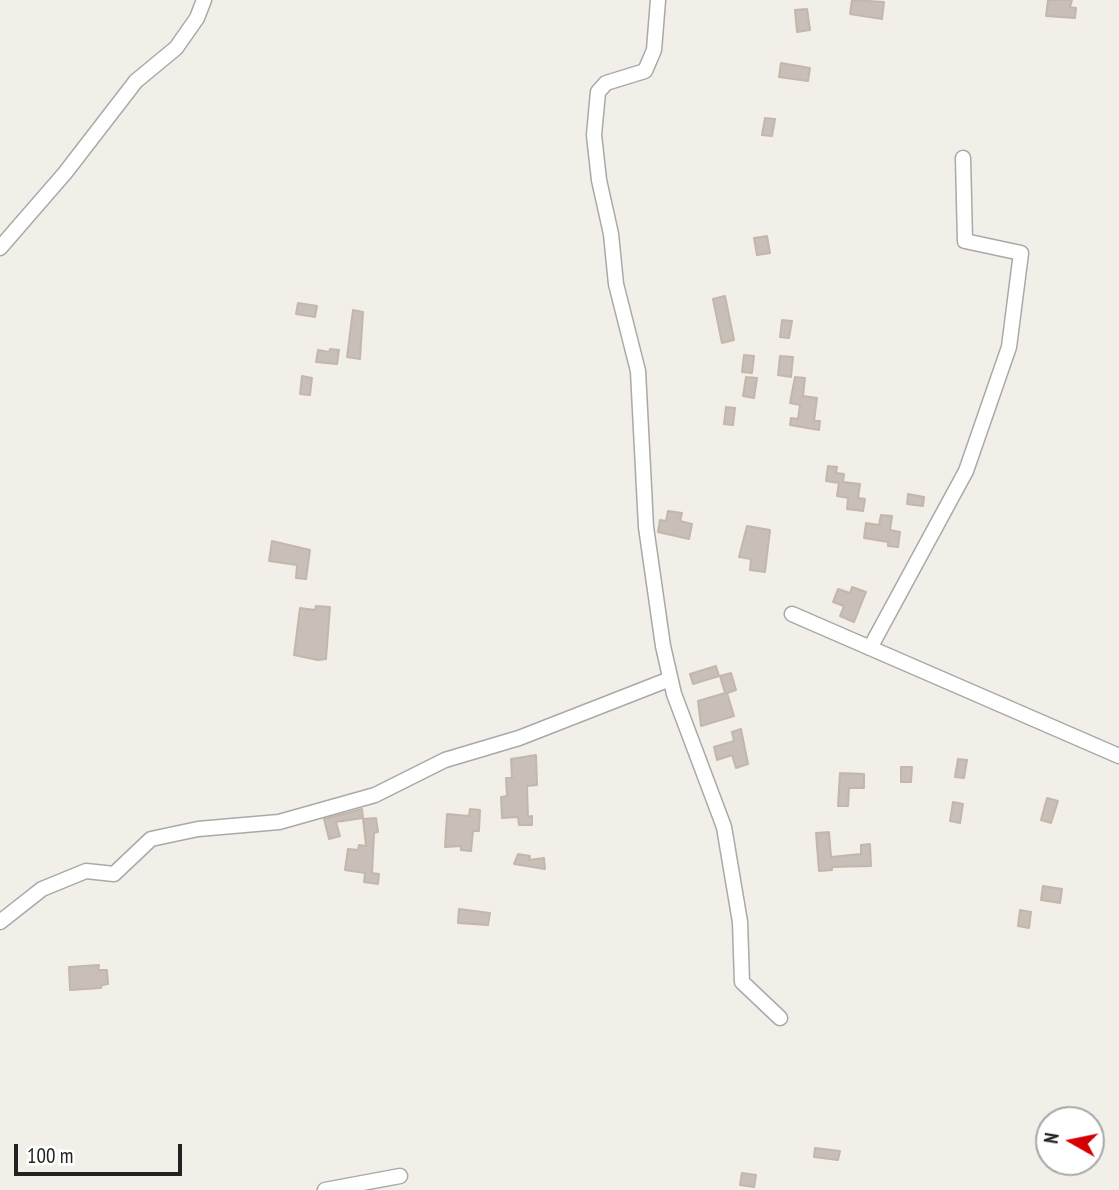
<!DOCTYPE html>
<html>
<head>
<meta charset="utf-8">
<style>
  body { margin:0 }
  #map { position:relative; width:1119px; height:1190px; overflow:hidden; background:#f2efe9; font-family:"PT Sans Narrow",sans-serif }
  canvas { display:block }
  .north { position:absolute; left:1035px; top:1106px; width:70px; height:70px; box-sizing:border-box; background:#fff; border:2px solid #a7a7a7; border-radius:50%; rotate:279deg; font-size:19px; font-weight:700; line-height:28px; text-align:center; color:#222 }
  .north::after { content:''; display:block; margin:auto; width:24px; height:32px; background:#d40000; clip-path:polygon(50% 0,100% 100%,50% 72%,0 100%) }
  .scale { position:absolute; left:14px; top:1144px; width:168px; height:32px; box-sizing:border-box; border:4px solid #222; border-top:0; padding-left:9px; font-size:21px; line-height:24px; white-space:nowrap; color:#222; -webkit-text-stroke:5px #fff; paint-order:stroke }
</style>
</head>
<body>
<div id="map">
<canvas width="1119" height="1190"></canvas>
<div class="north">N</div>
<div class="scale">100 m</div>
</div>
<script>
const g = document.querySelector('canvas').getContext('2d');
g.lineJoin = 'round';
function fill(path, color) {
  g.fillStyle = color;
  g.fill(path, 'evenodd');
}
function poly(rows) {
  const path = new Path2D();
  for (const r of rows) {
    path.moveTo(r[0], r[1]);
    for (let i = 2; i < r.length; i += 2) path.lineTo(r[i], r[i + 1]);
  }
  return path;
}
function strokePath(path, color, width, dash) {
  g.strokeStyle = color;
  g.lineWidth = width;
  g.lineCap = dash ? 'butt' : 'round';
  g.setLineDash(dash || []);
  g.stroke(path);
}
const building = poly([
  [852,0,884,2,882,19,850,14,852,0],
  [1048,0,1072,0,1070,7,1076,8,1075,18,1046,16,1048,0],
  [807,9,810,30,797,32,795,10,807,9],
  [781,63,810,68,808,81,779,77,781,63],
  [765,118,775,119,772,136,762,135,765,118],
  [767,236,770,253,757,255,754,238,767,236],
  [725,296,734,340,722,343,713,299,725,296],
  [298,303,317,306,315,317,296,314,298,303],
  [353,310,363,312,360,359,347,357,353,310],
  [782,320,792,321,789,338,780,337,782,320],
  [330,349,339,350,337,364,316,362,318,350,329,352,330,349],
  [744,355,754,356,752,373,742,372,744,355],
  [780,356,793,357,791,377,778,375,780,356],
  [302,376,312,378,310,395,300,394,302,376],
  [746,377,757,378,754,398,743,396,746,377],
  [795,377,805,378,803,396,817,398,814,421,820,421,819,430,790,425,791,418,798,419,800,405,790,403,795,377],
  [726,407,735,408,733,425,724,424,726,407],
  [828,466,837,467,836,473,844,474,843,482,860,484,858,498,865,499,863,511,847,509,848,498,837,496,839,483,826,481,828,466],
  [908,494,924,497,923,506,907,504,908,494],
  [668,511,682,513,680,521,692,524,689,539,658,532,660,520,666,521,668,511],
  [881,515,892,516,890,530,900,532,898,547,888,546,888,542,864,538,866,523,879,525,881,515],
  [747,526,770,530,765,572,750,570,751,559,739,557,747,526],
  [272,541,310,550,306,579,296,578,297,565,269,561,272,541],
  [852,587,866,592,854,622,840,616,844,606,833,602,838,589,850,593,852,587],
  [316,606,330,607,326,659,318,660,294,655,300,608,315,610,316,606],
  [716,666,719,676,693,684,690,674,716,666],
  [731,673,736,690,727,693,734,716,701,726,698,701,725,693,720,676,731,673],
  [741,729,748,764,736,768,732,755,717,760,714,747,734,741,732,732,741,729],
  [536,755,537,785,527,786,528,817,532,816,532,825,519,825,518,817,502,818,501,797,507,796,506,778,512,778,511,759,536,755],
  [958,759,967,760,964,778,955,777,958,759],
  [901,767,912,767,911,782,901,782,901,767],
  [840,773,864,774,864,788,849,788,848,806,838,806,840,773],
  [1047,798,1058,801,1051,823,1041,820,1047,798],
  [953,802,963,804,960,823,950,821,953,802],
  [362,809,363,818,336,822,340,836,329,839,324,819,362,809],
  [470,809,480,810,479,831,473,831,471,851,461,850,461,846,445,847,447,814,469,816,470,809],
  [376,818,378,832,374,833,372,873,379,874,378,884,364,882,365,873,345,870,348,849,358,850,359,845,366,846,363,819,376,818],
  [829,832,831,857,861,854,861,845,870,844,871,866,832,867,832,870,819,871,816,833,829,832],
  [518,854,530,856,529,860,544,858,545,869,514,864,518,854],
  [1043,886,1062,889,1060,903,1041,900,1043,886],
  [459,909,490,913,488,925,458,923,459,909],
  [1020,910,1031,912,1029,928,1018,926,1020,910],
  [99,965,98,970,107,970,108,984,102,985,101,988,70,990,69,967,99,965],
  [815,1148,840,1151,838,1160,814,1157,815,1148],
  [742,1173,756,1175,754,1187,740,1185,742,1173]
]);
fill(building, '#c7bfb8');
strokePath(building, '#c4b6ab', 2);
const minor = poly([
  [658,0,654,50,645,71,606,83,598,92,594,135,599,180,611,234,616,284,638,371,646,527,663,646,674,694,724,827,740,922,742,982,780,1018],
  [0,248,65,173,136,81,176,48,197,18,204,0],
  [792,614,1119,756],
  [870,648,966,471,1009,347,1021,253,965,241,963,158],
  [0,922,42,889,86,871,114,874,151,839,198,829,279,822,375,795,445,760,519,738,670,679],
  [325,1190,400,1176]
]);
strokePath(minor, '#a9a9a9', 17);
strokePath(minor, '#fff', 14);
</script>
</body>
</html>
